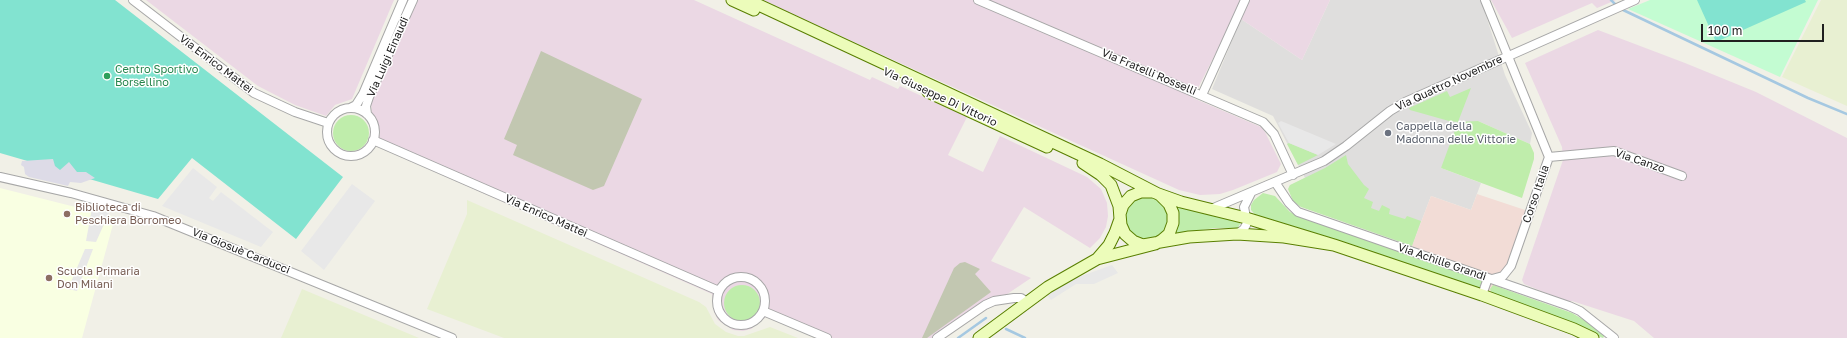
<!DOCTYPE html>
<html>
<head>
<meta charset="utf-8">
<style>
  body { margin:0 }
  #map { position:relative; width:1847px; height:338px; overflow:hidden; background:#f1f0e7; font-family:"Golos Text",sans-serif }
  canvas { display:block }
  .scale { position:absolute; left:1701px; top:24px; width:123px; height:18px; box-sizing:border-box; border:2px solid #202020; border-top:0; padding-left:5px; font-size:12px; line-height:14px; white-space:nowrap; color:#202020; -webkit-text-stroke:3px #fff; paint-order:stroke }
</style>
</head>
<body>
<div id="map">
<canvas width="1847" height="338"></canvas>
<div class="scale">100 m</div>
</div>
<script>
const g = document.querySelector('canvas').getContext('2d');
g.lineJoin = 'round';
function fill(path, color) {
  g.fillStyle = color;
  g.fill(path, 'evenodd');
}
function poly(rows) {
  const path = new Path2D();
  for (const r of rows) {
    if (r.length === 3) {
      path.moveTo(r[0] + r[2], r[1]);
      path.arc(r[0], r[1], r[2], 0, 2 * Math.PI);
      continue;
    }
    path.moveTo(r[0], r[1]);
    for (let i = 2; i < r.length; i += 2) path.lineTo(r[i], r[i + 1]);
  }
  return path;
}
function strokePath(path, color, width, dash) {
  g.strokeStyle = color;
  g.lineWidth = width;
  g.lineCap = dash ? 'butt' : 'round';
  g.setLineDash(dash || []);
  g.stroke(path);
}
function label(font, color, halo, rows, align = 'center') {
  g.font = font + ' "Golos Text",sans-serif';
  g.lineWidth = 3;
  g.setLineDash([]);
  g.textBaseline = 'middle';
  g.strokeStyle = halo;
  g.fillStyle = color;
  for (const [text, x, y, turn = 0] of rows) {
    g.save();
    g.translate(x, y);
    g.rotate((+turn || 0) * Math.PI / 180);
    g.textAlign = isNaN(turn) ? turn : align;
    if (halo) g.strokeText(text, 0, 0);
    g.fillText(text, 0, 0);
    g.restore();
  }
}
fill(poly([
  [1330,0,1481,0,1505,75,1532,133,1530,144,1478,121,1441,168,1481,183,1471,210,1431,196,1412,246,1297,205,1293,201,1289,186,1305,178,1273,116,1212,89,1241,19,1302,60]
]), '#dfdedd');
fill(poly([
  [1477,194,1528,211,1498,299,1412,246,1431,196,1471,210]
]), '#f2dcd6');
fill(poly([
  [146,0,394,0,352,99,335,105,326,116,295,105,258,86],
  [418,0,694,0,870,80,872,77,898,89,900,86,967,117,948,155,983,172,1000,136,1087,177,1101,189,1107,203,1108,216,1106,227,1100,238,1090,248,1024,207,991,261,1031,278,942,338,816,338,766,317,751,329,743,331,733,330,718,320,714,312,712,294,376,146,380,133,378,125,372,113,371,103],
  [762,0,1330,0,1302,60,1235,15,1193,98,1261,127,1265,132,1281,164,1277,172,1233,190,1220,194,1200,195,1179,190],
  [1491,0,1616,0,1597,8,1592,3,1512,38],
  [1598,30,1685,63,1756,92,1847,138,1847,338,1654,338,1634,321,1572,301,1566,301,1524,284,1522,280,1524,274,1563,160,1562,147,1525,63]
]), '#ebd8e4');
fill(poly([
  [0,188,115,217,82,338,0,338]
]), '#f9ffe2');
fill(poly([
  [541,51,642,99,604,186,593,190,513,155,517,145,504,139],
  [965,262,980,269,975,274,991,292,927,338,922,338,954,268,960,263]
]), '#c2c7b1');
fill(poly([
  [1821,0,1847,0,1847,106,1782,77],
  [467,200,699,302,706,307,715,324,726,332,738,336,744,336,770,327,798,338,504,338,427,309,467,214],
  [302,289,419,338,281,338]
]), '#e8f0d2');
fill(poly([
  [1471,88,1458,122,1478,121,1530,144,1534,153,1534,159,1522,198,1441,168,1458,122,1449,121,1410,110,1409,108,1447,91,1450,97],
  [351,133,18],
  [1289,143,1318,155,1298,165,1287,144],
  [1346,155,1348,164,1364,185,1369,189,1364,198,1373,202,1371,208,1379,211,1382,205,1390,209,1389,214,1405,219,1407,216,1421,221,1412,246,1301,207,1293,201,1288,189,1290,185,1325,168],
  [1263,193,1275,196,1290,212,1296,215,1482,280,1482,287,1480,289,1258,218,1251,210,1251,205,1254,200],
  [1146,218,22],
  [1177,205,1241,222,1238,228,1215,228,1175,234],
  [1493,285,1572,313,1606,333,1603,338,1579,327,1492,294,1490,289],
  [742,303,18]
]), '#bfedab');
fill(poly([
  [1650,0,1818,0,1780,77,1628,9]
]), '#c3fcd2');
fill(poly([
  [0,0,115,0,343,177,296,239,192,158,158,199,0,153],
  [1697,0,1805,0,1806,2,1716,42]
]), '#82e3d0');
fill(poly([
  [1281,121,1336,144,1318,155,1289,143,1278,123],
  [193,168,217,187,209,198,213,201,221,192,273,232,261,247,162,206],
  [352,184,375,201,324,270,301,251],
  [92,208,109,213,96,242,86,241],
  [85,249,93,249,77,291,68,289],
  [1112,265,1118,273,1094,284,1076,284,1051,300,1047,295,1076,278]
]), '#e8e8e8');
fill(poly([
  [53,159,55,166,60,170,69,162,77,172,86,172,95,178,81,183,70,182,68,186,29,177,25,174,24,167,21,165,22,161]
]), '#dddbe7');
strokePath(poly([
  [1611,0,1617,6],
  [1621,9,1808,98,1847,114],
  [1006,329,1025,338],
  [958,338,986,318]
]), '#a5c8e1', 2.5);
const minor = poly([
  [133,0,254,93,295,112,328,123],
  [978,0,1263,122,1274,134,1293,175],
  [1485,0,1549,157,1511,266,1503,276,1492,279],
  [1202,95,1245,0],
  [350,108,356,105,363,94,403,0],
  [351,132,24],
  [367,114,366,106,369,97,413,0],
  [373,140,719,291],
  [1549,157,1614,151,1682,176],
  [0,177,71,193,153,216,452,338],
  [1275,182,1289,203,1298,212,1569,306,1580,311,1614,338],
  [1211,209,1324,161,1346,146,1390,111,1405,102,1635,0],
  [1237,234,1244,229,1247,223,1244,207,1251,193],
  [741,301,24],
  [1482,295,1488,278],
  [763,311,827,338],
  [937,338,985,305,994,301,1014,298,1021,298,1027,302]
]);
const secondary = poly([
  [732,0,754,10],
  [748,0,1100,164,1160,195,1169,204,1173,213,1173,223,1169,234,1162,240,1155,244,1097,259,1048,287,979,338],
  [928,92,1047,147],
  [1083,163,1101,175,1111,185,1119,206,1120,219,1115,233,1109,245,1097,259],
  [1334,245,1284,237,1237,234,1189,237,1143,245,1133,241,1125,234,1121,225,1120,214,1123,205,1131,196,1141,192,1153,192,1181,202,1246,218,1334,245,1482,295,1574,329,1593,338]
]);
strokePath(minor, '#a7a7a7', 10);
strokePath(secondary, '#597f00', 13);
strokePath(minor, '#fff', 8);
strokePath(secondary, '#ecfcba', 11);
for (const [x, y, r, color] of [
  [107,76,4,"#2e9e5b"],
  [1388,133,4,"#6b7280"],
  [67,214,4,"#8d6e63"],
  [49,278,4,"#8d6e63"]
]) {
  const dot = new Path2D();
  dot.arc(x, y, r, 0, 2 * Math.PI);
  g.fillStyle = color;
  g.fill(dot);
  strokePath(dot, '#fff', 1.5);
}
label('11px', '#202020', '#fff', [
  ["Via Luigi Einaudi",388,57,-66],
  ["Via Enrico Mattei",216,64,37],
  ["Via Fratelli Rosselli",1149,72,23],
  ["Via Quattro Novembre",1449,83,-25],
  ["Via Giuseppe Di Vittorio",940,97,25],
  ["Via Canzo",1640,161,19],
  ["Corso Italia",1536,194,-71],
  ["Via Enrico Mattei",546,216,24],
  ["Via Giosuè Carducci",241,251,22],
  ["Via Achille Grandi",1442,262,19]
]);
label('11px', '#27864d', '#fff', [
  ["Centro Sportivo",115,70],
  ["Borsellino",115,83]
], 'left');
label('11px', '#5b616d', '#fff', [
  ["Cappella della",1396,127],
  ["Madonna delle Vittorie",1396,140]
], 'left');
label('11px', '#785e54', '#fff', [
  ["Biblioteca di",75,208],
  ["Peschiera Borromeo",75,221],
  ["Scuola Primaria",57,272],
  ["Don Milani",57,285]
], 'left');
</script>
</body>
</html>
